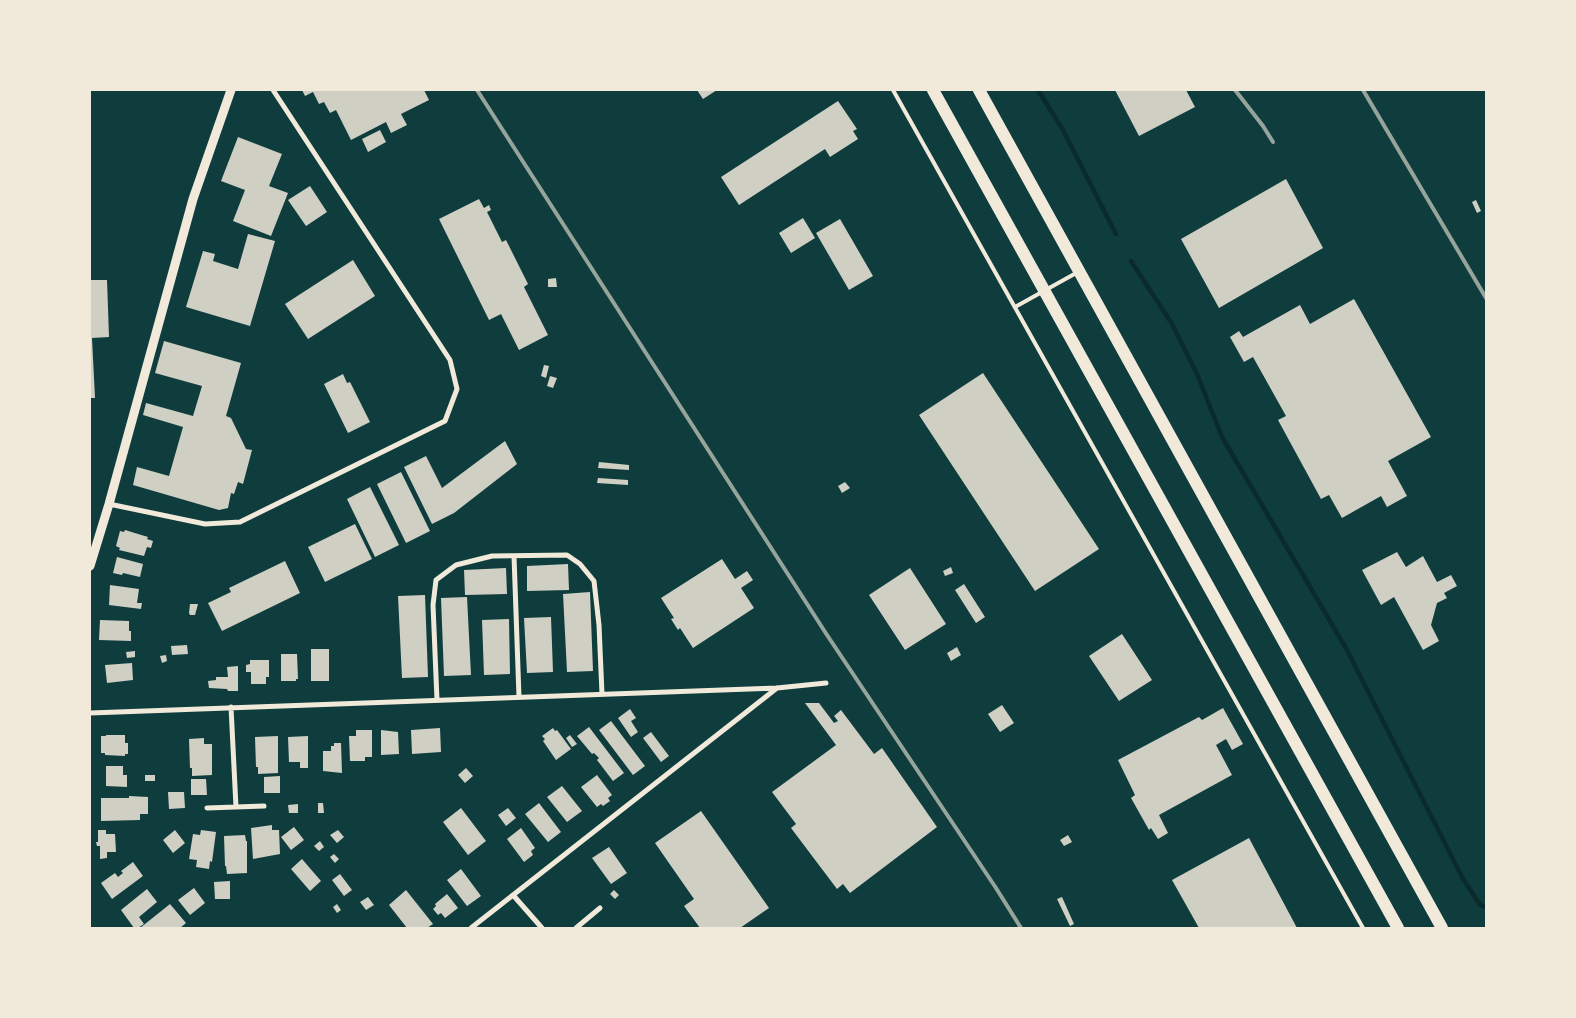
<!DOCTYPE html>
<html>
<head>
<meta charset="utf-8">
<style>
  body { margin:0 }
  #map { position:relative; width:1576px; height:1018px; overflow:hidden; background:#0f3d3e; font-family:"Archivo Narrow",sans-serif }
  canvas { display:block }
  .frame { position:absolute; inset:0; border:91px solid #f1e9da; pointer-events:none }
</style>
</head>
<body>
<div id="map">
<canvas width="1576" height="1018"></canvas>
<div class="frame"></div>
</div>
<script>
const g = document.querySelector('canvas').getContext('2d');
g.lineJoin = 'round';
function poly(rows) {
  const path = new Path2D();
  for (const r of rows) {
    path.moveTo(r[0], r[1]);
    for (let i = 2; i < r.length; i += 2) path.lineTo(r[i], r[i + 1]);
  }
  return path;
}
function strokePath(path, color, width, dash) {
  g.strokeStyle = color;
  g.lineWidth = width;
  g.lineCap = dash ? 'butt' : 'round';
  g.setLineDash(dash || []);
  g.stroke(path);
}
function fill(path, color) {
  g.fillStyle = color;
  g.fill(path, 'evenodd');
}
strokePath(poly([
  [1038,90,1063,130,1116,234],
  [1131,261,1172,324,1197,374,1222,437,1347,650,1462,877,1480,905,1486,907]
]), '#0a2a2b', 4.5);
fill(poly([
  [302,90,424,90,429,100,401,114,407,125,391,133,386,122,351,140,336,110,330,113,324,102,319,104,313,92,305,96],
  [697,90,717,90,703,99],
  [1115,90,1186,90,1195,107,1139,136],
  [838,101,857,129,853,131,858,139,830,157,825,149,739,205,721,177],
  [380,130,386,142,368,152,362,139],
  [238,137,282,154,269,186,288,193,271,236,233,221,245,190,221,181],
  [1286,179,1323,248,1219,308,1181,239],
  [310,186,327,212,306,226,288,200],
  [479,199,484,208,489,205,491,210,487,212,502,242,506,240,528,284,524,287,548,335,519,350,501,314,489,320,439,219],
  [1476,200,1481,211,1477,213,1472,202],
  [803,218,815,238,791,253,779,233],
  [840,219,873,276,849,290,816,233],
  [248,234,275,241,250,326,186,307,203,251,215,254,213,261,238,269],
  [353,260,375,296,308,339,285,304],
  [556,278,557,287,548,287,548,279],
  [90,280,107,280,109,337,92,338,95,398,90,398],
  [1354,299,1431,437,1388,461,1407,496,1387,507,1381,496,1342,518,1329,495,1321,499,1278,420,1286,416,1253,357,1244,362,1230,337,1239,331,1243,337,1300,305,1310,324],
  [164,341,241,363,226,416,231,418,246,449,252,450,243,484,238,482,234,494,231,493,228,508,219,510,133,485,137,467,169,476,183,427,143,415,146,403,193,416,202,386,155,373],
  [544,365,549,366,546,378,541,376],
  [983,373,1099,549,1035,591,919,415],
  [343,374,347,383,350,382,370,422,348,433,324,384],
  [550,376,557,378,553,388,547,386],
  [505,441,517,464,454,513,432,524,404,467,426,456,442,488],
  [599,462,629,465,629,470,598,468],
  [401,472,430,531,406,543,377,484],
  [598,478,628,480,628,485,597,483],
  [845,482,850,488,842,493,838,486],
  [370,487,399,545,375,557,347,499],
  [355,524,372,559,325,582,308,547],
  [125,530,148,537,147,539,153,541,151,548,147,547,144,556,119,550,120,548,116,546,120,531,124,532],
  [1397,552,1406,567,1423,556,1437,582,1451,575,1457,586,1444,593,1447,598,1437,603,1431,625,1439,641,1423,650,1394,597,1381,605,1362,570],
  [117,557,143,564,140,577,123,573,122,575,113,573],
  [722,559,735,579,747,571,753,580,741,588,754,608,693,648,680,628,678,630,671,619,674,618,661,598],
  [285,561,300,593,222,631,208,603,231,592,229,588],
  [568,564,569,590,527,591,527,566],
  [951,567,953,573,945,576,943,571],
  [506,568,507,594,465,595,464,570],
  [910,568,946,624,905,650,869,595],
  [964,584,985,617,976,623,955,590],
  [110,585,139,589,137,603,142,603,141,609,109,605],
  [590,592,593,671,567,672,563,594],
  [425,595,428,677,402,678,398,596],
  [467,597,471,675,444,676,441,598],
  [190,604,198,604,195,615,190,615,189,613],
  [551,617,553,672,527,673,524,618],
  [509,619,510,674,484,675,482,620],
  [100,620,129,621,129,631,131,631,131,641,99,640],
  [1122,634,1152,680,1119,701,1089,656],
  [187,645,188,654,172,655,171,646],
  [957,647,961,655,951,661,947,653],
  [311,649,329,649,329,681,311,681],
  [135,651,135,657,127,658,126,652],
  [281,654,297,654,298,679,296,679,296,681,281,681],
  [166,655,167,661,162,663,160,656],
  [250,660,269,660,269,677,266,677,266,684,251,684,251,672,246,672,246,665,250,664],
  [132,663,133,680,107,683,105,665],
  [238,666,238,691,228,691,227,689,209,688,208,681,216,680,216,677,228,677,227,667],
  [805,703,819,703,834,723,838,721,834,716,841,710,874,754,882,748,937,827,850,893,843,884,837,889,791,828,796,824,772,792,836,745],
  [1002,705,1014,723,1000,732,988,714],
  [1223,708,1243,744,1232,750,1226,739,1216,745,1232,775,1159,815,1168,833,1158,839,1151,828,1149,830,1131,798,1135,795,1118,760,1199,717,1202,720],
  [630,709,636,718,631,721,638,732,631,737,618,718],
  [611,721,645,766,633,775,599,730],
  [589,727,624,773,613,781,597,760,599,758,594,753,592,754,577,736],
  [440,728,441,752,412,754,411,730],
  [553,728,555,731,557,730,571,749,556,760,543,741,545,739,542,736],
  [356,730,372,730,372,757,365,757,365,761,350,761,349,736,356,736],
  [381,730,398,732,399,754,381,755],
  [651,732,669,756,661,762,643,738],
  [106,735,125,735,125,743,128,743,128,754,125,754,125,756,105,755,105,753,101,753,101,736,106,736],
  [570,735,577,744,572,747,566,738],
  [278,736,278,773,258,774,258,767,256,767,255,737],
  [308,736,308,768,300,768,300,762,289,762,288,737],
  [204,738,204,744,212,744,212,775,192,776,192,768,190,768,189,739],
  [334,743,341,743,342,773,323,771,323,751,331,751,331,746,334,746],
  [106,766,123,766,123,775,127,775,127,787,106,786],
  [466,768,473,776,465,783,458,775],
  [145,775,155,775,155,781,145,781],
  [597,775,612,795,608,798,610,801,603,806,601,804,597,807,581,787],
  [280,776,280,793,264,793,264,777],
  [191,779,206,779,207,795,191,795],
  [562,786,582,811,567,822,547,797],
  [168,792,184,792,185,808,169,809],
  [129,796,148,797,148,814,140,814,140,820,101,821,101,798,129,798],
  [318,803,323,803,324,813,318,813],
  [539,803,561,832,548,842,525,814],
  [298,804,298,813,289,813,288,805],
  [461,808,486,841,468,855,443,822],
  [508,808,516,818,506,826,498,815],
  [701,811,769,908,740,928,700,928,684,906,694,899,655,843],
  [272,825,272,830,279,830,280,854,253,859,251,828],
  [294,827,304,840,291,850,281,837],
  [521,828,535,848,531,851,533,855,524,862,507,839],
  [98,830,106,830,106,834,115,834,116,852,107,852,107,858,100,859,100,846,97,846,96,842,98,842],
  [175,830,185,843,173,853,163,840],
  [201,830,216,832,212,862,210,861,209,869,196,867,197,860,189,859,193,834,200,835],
  [338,830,344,837,337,843,330,835],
  [245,835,246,841,247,841,247,873,227,874,226,866,225,866,224,836],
  [1068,835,1072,842,1064,846,1060,840],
  [1249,838,1297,928,1199,928,1172,880],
  [320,841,324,847,319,851,314,846],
  [609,847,627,873,611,884,592,858],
  [334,854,339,859,335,863,330,857],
  [302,859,321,881,310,891,291,869],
  [133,862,143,876,112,899,101,883,115,873,118,877,123,873,121,871],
  [461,869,481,896,467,906,447,880],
  [340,874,352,890,344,896,332,880],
  [230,881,230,899,215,899,214,882],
  [194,888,205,903,190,915,178,900],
  [147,889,157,902,139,917,144,924,138,928,134,928,121,910],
  [406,890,433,924,427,928,407,928,389,905],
  [614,890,619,895,615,899,610,894],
  [447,894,458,908,445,918,441,913,438,915,433,909,436,906,435,904],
  [368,897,374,905,366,910,360,902],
  [1062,897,1074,924,1070,926,1057,899],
  [170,904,186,923,180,928,140,928],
  [337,904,341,910,337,913,333,907]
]), '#cfcfc3');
strokePath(poly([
  [893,90,1363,928],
  [1015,307,1078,272]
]), '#f1e9da', 4);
strokePath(poly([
  [109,504,205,524,240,522,445,421,457,389,450,360,273,90],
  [514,556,519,697],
  [437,700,433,605,436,580,456,565,492,556,567,555,580,564,594,581,599,625,602,694],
  [231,707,236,807],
  [90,713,777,688,826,683],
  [207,808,264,806],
  [513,895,542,928],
  [471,928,777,688],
  [576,928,600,908]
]), '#f1e9da', 5);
strokePath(poly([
  [90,566,109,504,193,199,231,90]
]), '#f1e9da', 9);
strokePath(poly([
  [933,90,1398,928],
  [979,90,1442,928]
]), '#f1e9da', 12);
strokePath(poly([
  [477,90,827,635,996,888,1021,928],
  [1235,90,1263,126,1273,142],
  [1363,90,1486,298]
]), '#97a49c', 4);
</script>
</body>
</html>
